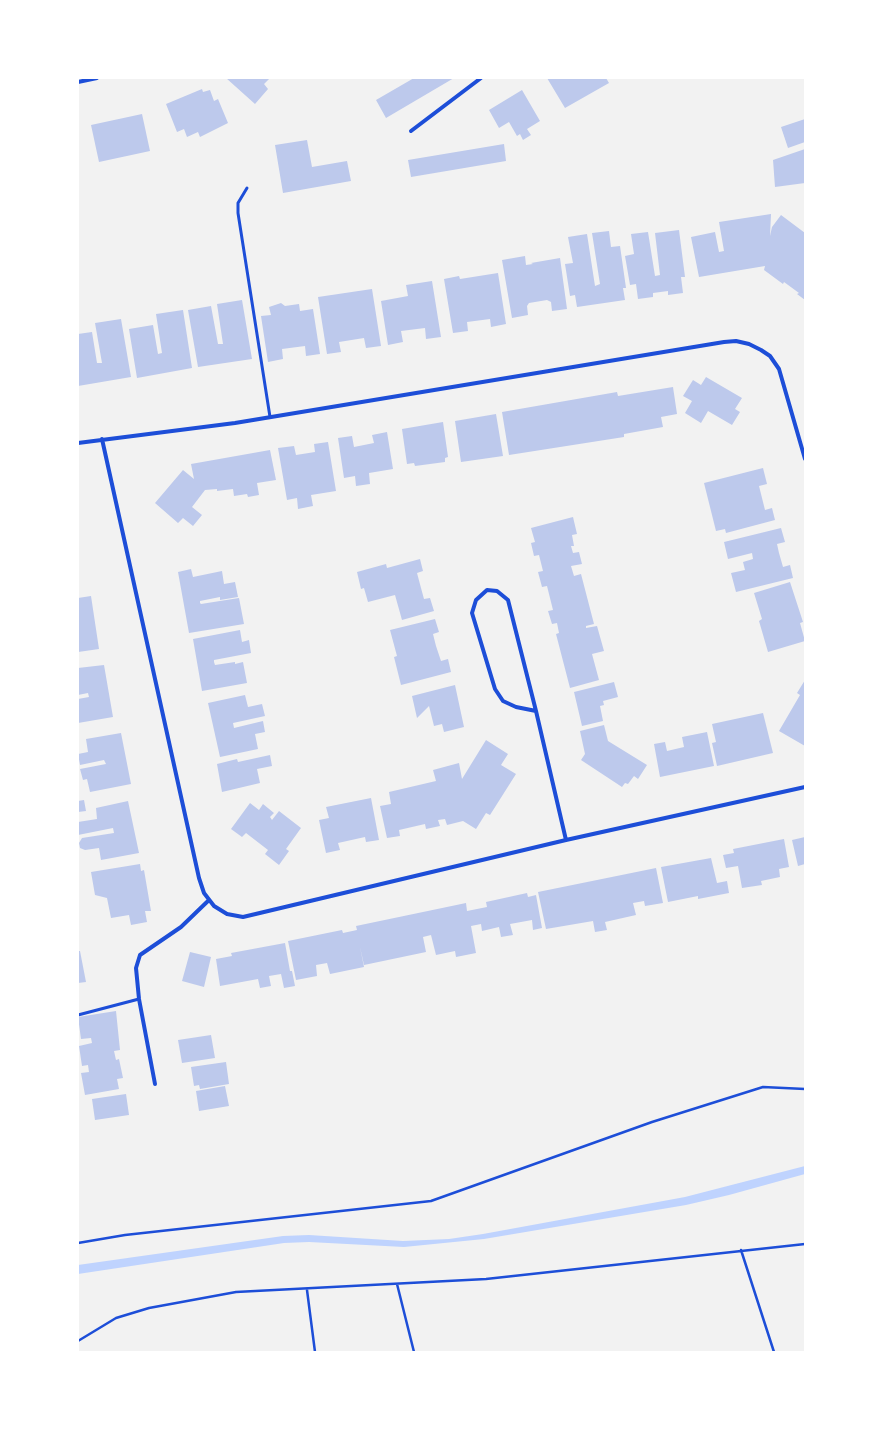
<!DOCTYPE html>
<html>
<head>
<meta charset="utf-8">
<style>
  body { margin:0 }
  #map { position:relative; width:883px; height:1430px; overflow:hidden; background:#f2f2f2; font-family:"Work Sans",sans-serif }
  canvas { display:block }
  .frame { position:absolute; inset:0; border:79px solid #fff; pointer-events:none }
</style>
</head>
<body>
<div id="map">
<canvas width="883" height="1430"></canvas>
<div class="frame"></div>
</div>
<script>
const g = document.querySelector('canvas').getContext('2d');
g.lineJoin = 'round';
function fill(path, color) {
  g.fillStyle = color;
  g.fill(path, 'evenodd');
}
function poly(rows) {
  const path = new Path2D();
  for (const r of rows) {
    path.moveTo(r[0], r[1]);
    for (let i = 2; i < r.length; i += 2) path.lineTo(r[i], r[i + 1]);
  }
  return path;
}
function strokePath(path, color, width, dash) {
  g.strokeStyle = color;
  g.lineWidth = width;
  g.lineCap = dash ? 'butt' : 'round';
  g.setLineDash(dash || []);
  g.stroke(path);
}
fill(poly([
  [805,1166,805,1174,729,1195,686,1205,484,1239,404,1247,309,1242,284,1243,78,1274,78,1265,283,1236,309,1235,403,1241,449,1239,483,1234,685,1197]
]), '#bfd3fe');
fill(poly([
  [226,78,270,78,264,84,268,89,255,104],
  [414,78,454,78,386,118,376,100],
  [547,78,606,78,609,83,565,108],
  [202,89,203,92,210,90,214,101,218,99,228,123,200,137,198,132,187,137,184,129,177,132,166,104],
  [522,90,540,121,527,129,531,135,523,140,520,134,517,136,509,122,499,128,489,110],
  [142,114,150,151,99,162,91,125],
  [805,119,805,142,788,148,781,127],
  [307,140,312,167,347,161,351,181,283,193,275,145],
  [504,144,506,161,411,177,408,160],
  [805,149,805,183,775,187,773,160],
  [771,214,770,236,772,227,781,215,805,233,805,300,797,294,799,293,784,282,783,284,764,270,765,266,699,277,691,237,715,232,719,252,724,251,719,222],
  [679,230,685,277,681,277,683,293,668,295,668,291,653,293,653,297,638,299,636,284,630,285,625,256,634,254,631,234,648,232,655,276,660,275,655,233],
  [609,231,611,247,620,246,626,288,623,288,625,300,577,307,575,295,570,296,565,264,573,263,568,237,587,234,595,286,600,284,592,233],
  [525,256,526,265,533,264,531,263,560,258,567,309,552,311,551,302,547,300,529,303,527,306,528,315,512,318,502,260],
  [498,273,506,324,491,327,490,319,467,322,468,331,453,333,444,279,459,276,460,279],
  [432,281,441,337,426,339,425,328,401,331,403,342,388,345,381,301,408,296,406,285],
  [372,289,381,346,366,348,364,338,339,342,341,352,327,354,318,297],
  [242,300,252,359,198,367,188,310,211,306,218,344,223,344,217,304],
  [281,303,285,306,299,304,300,311,313,309,320,354,306,356,305,346,282,349,283,359,268,362,261,316,271,315,269,307],
  [183,310,192,368,137,378,129,329,153,325,158,354,162,353,156,314],
  [121,319,131,377,78,386,78,334,92,332,97,363,102,363,95,323],
  [706,377,742,398,735,409,740,412,732,425,708,411,701,423,685,413,692,401,683,396,693,380,701,385],
  [673,387,677,414,661,417,663,427,624,434,624,437,509,455,502,412,617,392,618,396],
  [496,414,503,456,461,462,455,421],
  [443,422,448,457,445,458,445,462,415,466,414,463,407,464,402,429],
  [387,432,393,469,369,473,370,484,356,486,355,476,344,478,338,438,352,436,354,447,374,443,372,435],
  [328,442,336,491,311,495,313,506,298,509,297,498,287,500,278,448,294,446,296,455,315,452,314,444],
  [270,450,276,480,257,483,259,495,248,497,247,494,234,496,233,489,217,491,217,489,205,490,192,507,202,515,193,526,183,518,178,523,155,503,183,470,194,479,191,464],
  [763,468,767,484,759,486,765,510,772,508,775,520,726,533,725,529,716,531,704,483],
  [573,517,577,534,572,535,574,546,571,546,573,553,579,552,582,564,571,566,574,576,581,574,594,624,586,626,586,628,597,626,604,651,592,654,599,680,570,688,556,634,559,633,557,623,552,624,548,611,553,610,547,586,542,587,538,572,543,571,539,555,534,556,531,543,535,542,531,528],
  [781,528,785,542,777,544,779,553,783,567,790,565,793,578,736,592,731,573,745,570,743,562,753,559,752,553,728,559,724,542],
  [420,559,423,571,417,573,421,588,424,599,430,598,434,611,402,620,395,595,368,602,364,588,361,589,357,572,386,564,387,568],
  [191,569,193,577,222,571,224,584,235,582,238,597,220,600,220,597,200,601,200,603,201,604,239,598,244,624,189,633,178,572],
  [790,582,803,622,800,623,805,641,768,652,759,621,762,619,754,593],
  [91,596,99,649,78,652,78,598],
  [435,619,439,632,433,634,436,646,441,661,448,659,451,672,401,685,394,657,397,656,390,630],
  [240,630,242,642,249,640,251,653,214,660,214,662,215,665,235,662,235,664,243,662,247,683,202,691,193,639],
  [104,665,113,717,78,723,78,699,89,697,88,693,78,695,78,668],
  [805,680,805,746,779,731,800,695,797,693],
  [614,682,618,697,603,701,604,705,600,706,603,721,582,726,574,692],
  [455,685,464,727,444,732,442,724,434,726,429,706,417,718,412,696],
  [245,695,248,707,262,704,265,716,233,723,234,728,263,721,265,732,255,734,258,749,220,757,208,703],
  [763,713,773,753,717,766,712,743,716,742,712,724],
  [604,725,608,741,647,765,638,779,634,776,628,784,625,783,622,787,581,760,585,754,580,731],
  [707,732,714,766,660,777,654,744,665,742,667,751,684,747,682,737],
  [121,733,131,784,90,792,87,779,83,780,80,769,106,764,104,760,80,765,78,754,88,752,86,739],
  [486,740,508,754,501,765,516,774,490,815,486,813,476,829,463,821,447,825,445,819,438,820,440,826,426,829,425,824,399,830,400,836,387,838,380,806,391,804,389,792,436,781,433,770,459,763,462,779],
  [270,755,272,766,257,769,260,783,222,792,217,764,237,759,238,762],
  [371,798,379,840,366,842,365,837,338,843,340,850,326,853,319,820,329,818,326,807],
  [84,800,86,811,78,812,78,801],
  [128,801,139,853,101,860,99,848,85,850,80,848,79,843,82,838,114,833,113,828,78,835,78,822,97,819,96,808],
  [250,803,259,810,263,804,274,813,270,817,272,820,279,811,301,828,286,849,289,851,279,865,265,854,268,850,246,833,242,837,231,829],
  [805,837,805,864,798,866,792,840],
  [784,839,789,867,779,869,780,877,761,881,762,885,742,888,738,866,726,868,723,855,734,853,733,849],
  [711,858,717,883,727,881,729,893,698,899,698,896,668,902,661,867],
  [140,864,141,871,144,870,151,911,145,911,147,922,131,925,129,915,111,918,107,898,95,895,91,872],
  [656,868,663,903,645,906,644,901,633,903,636,915,605,922,607,930,595,932,593,921,546,929,538,892],
  [527,893,528,897,536,895,542,928,533,930,532,920,510,924,513,935,501,937,499,927,482,931,481,924,471,926,476,953,456,957,455,951,436,955,431,935,423,937,426,952,364,965,360,947,364,967,330,974,327,963,316,965,317,976,296,980,288,941,342,930,343,933,357,930,356,926,466,903,467,911,487,907,486,902],
  [285,943,290,971,292,971,295,986,284,988,281,974,269,976,271,986,260,988,258,979,220,986,216,959,232,956,231,953],
  [78,951,80,951,86,982,78,983],
  [190,952,211,957,204,987,182,981],
  [116,1011,120,1050,114,1051,116,1060,119,1059,123,1078,117,1079,119,1089,85,1095,81,1073,89,1072,88,1065,82,1066,79,1046,92,1043,91,1038,81,1039,78,1017],
  [211,1035,215,1058,182,1063,178,1040],
  [226,1062,229,1084,200,1089,199,1085,194,1086,191,1067],
  [225,1086,229,1106,199,1111,196,1091],
  [126,1094,129,1115,95,1120,92,1099]
]), '#bdc9ec');
strokePath(poly([
  [78,1243,125,1235,431,1201,652,1122,763,1087,805,1089],
  [741,1250,774,1352],
  [397,1284,414,1352],
  [307,1290,315,1352],
  [78,1341,116,1318,149,1308,236,1292,486,1279,805,1244]
]), '#1d4ed8', 2.5);
strokePath(poly([
  [247,188,238,203,238,213,270,417],
  [78,1015,139,999]
]), '#1d4ed8', 3);
strokePath(poly([
  [78,82,97,78],
  [411,131,481,78],
  [102,439,199,878,204,893,214,906,227,914,243,917,566,840,805,787],
  [78,443,235,423,724,342,736,341,749,344,761,350,770,356,779,369,805,459],
  [536,711,516,707,503,701,495,689,472,613,476,600,487,590,497,591,508,600,536,711,566,840],
  [155,1084,139,999,136,968,140,955,181,927,209,900]
]), '#1d4ed8', 4);
</script>
</body>
</html>
